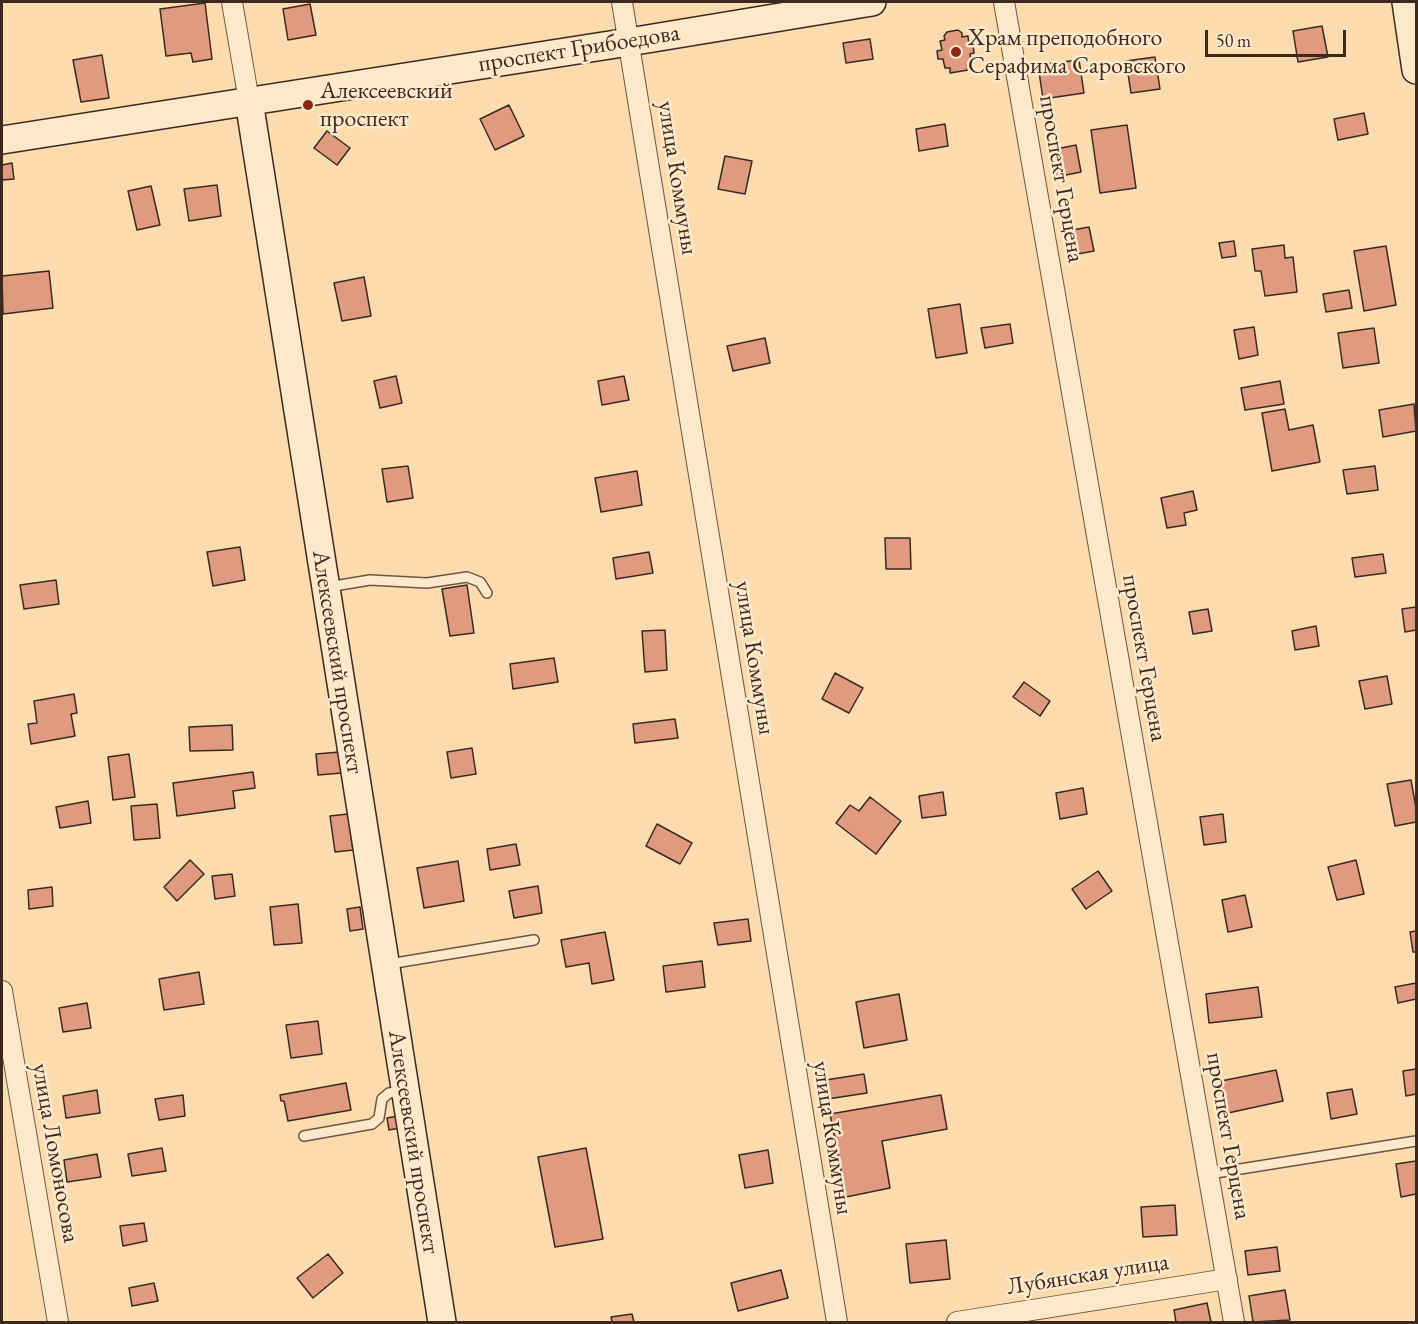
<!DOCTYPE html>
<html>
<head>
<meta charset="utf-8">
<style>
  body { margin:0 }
  #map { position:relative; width:1418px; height:1324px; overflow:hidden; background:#fcdcae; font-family:"EB Garamond",serif }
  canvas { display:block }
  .frame { position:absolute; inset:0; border:3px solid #3b2920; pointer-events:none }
  .scale { position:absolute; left:1205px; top:30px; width:141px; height:27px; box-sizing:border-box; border:3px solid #3b2920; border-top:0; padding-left:8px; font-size:18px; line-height:21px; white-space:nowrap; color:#3b2920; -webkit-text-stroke:4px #fde8ca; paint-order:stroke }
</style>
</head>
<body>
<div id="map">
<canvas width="1418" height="1324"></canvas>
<div class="frame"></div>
<div class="scale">50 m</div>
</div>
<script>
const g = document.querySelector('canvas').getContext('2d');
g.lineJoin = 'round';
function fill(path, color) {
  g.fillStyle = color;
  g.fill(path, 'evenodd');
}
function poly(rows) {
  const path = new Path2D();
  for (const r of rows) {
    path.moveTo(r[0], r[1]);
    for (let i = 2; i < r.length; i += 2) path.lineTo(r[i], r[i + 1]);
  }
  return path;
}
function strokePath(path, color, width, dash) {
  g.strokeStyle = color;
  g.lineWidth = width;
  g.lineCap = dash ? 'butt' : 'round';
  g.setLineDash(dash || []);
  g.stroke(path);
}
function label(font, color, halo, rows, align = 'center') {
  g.font = font + ' "EB Garamond",serif';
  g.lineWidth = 5;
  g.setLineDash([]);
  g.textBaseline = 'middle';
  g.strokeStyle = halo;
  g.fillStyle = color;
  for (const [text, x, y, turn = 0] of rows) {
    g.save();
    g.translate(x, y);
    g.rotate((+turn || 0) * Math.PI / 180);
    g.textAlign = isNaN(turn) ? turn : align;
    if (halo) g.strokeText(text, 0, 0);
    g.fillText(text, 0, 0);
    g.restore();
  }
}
const building = poly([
  [205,3,212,59,193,62,191,53,166,56,160,9,205,3],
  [310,4,316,35,288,40,283,9,310,4],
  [1322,26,1328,57,1298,62,1293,31,1322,26],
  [958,30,962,33,962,37,968,36,969,45,973,45,974,53,970,54,972,64,967,65,968,70,950,73,950,68,945,68,943,59,938,59,937,51,942,50,940,41,945,40,944,36,947,32,958,30],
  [870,39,873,59,846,63,843,43,870,39],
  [102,55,109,98,81,102,73,60,102,55],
  [1155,57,1160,89,1131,93,1126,61,1155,57],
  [1079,60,1084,93,1043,99,1038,65,1079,60],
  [509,105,524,136,495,150,480,119,509,105],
  [1364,113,1368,134,1338,140,1334,119,1364,113],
  [945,124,948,146,919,151,916,129,945,124],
  [1127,125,1136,188,1100,193,1091,130,1127,125],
  [327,131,350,148,337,165,314,148,327,131],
  [1076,145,1081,172,1056,177,1051,150,1076,145],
  [725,156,752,161,745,194,718,189,725,156],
  [12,163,14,179,2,180,2,165,12,163],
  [217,185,221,216,189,221,184,189,217,185],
  [151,186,160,225,137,230,128,191,151,186],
  [1089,227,1094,251,1072,255,1067,231,1089,227],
  [1234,241,1236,256,1222,258,1219,243,1234,241],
  [1284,245,1285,258,1293,257,1297,292,1265,296,1261,271,1255,271,1252,249,1284,245],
  [1386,246,1396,305,1364,311,1354,251,1386,246],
  [49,271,53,308,3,314,2,276,49,271],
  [364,277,371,316,342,321,334,283,364,277],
  [1349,290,1352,308,1326,312,1323,294,1349,290],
  [960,304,967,353,936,358,928,309,960,304],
  [1010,324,1013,343,985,348,981,328,1010,324],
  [1254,327,1258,355,1239,359,1234,330,1254,327],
  [1374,328,1379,363,1343,368,1338,333,1374,328],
  [765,338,770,363,733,371,727,346,765,338],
  [396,376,402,403,380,408,374,381,396,376],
  [624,376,629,400,602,405,598,381,624,376],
  [1280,381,1284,404,1245,410,1241,388,1280,381],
  [1414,404,1416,431,1383,437,1379,410,1414,404],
  [1285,409,1289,430,1313,425,1320,462,1272,471,1262,413,1285,409],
  [408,466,413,498,387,502,382,469,408,466],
  [1375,466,1378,490,1347,494,1343,470,1375,466],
  [637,471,642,505,601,512,595,478,637,471],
  [1193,491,1197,510,1184,513,1186,525,1167,528,1161,498,1193,491],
  [885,538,910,538,911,569,886,569,885,538],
  [240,547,245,580,213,586,207,552,240,547],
  [649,552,653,573,616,579,613,558,649,552],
  [1383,554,1386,573,1355,577,1352,558,1383,554],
  [56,580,59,604,24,609,20,585,56,580],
  [467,585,474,633,450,636,442,589,467,585],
  [1416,607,1416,630,1405,632,1402,609,1416,607],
  [1208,609,1212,631,1193,634,1189,612,1208,609],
  [1316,626,1319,646,1295,650,1292,631,1316,626],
  [665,630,667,670,645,672,642,631,665,630],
  [554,658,558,682,513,689,510,664,554,658],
  [835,673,863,688,849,713,822,699,835,673],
  [1387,676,1392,704,1365,709,1359,681,1387,676],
  [1024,682,1050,701,1040,716,1013,697,1024,682],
  [74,694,77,713,71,714,75,736,31,744,28,724,37,723,34,701,74,694],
  [675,719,678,738,635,743,633,724,675,719],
  [232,725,233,750,190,751,189,727,232,725],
  [472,748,476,774,451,778,447,752,472,748],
  [339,752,342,773,318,775,316,754,339,752],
  [129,754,135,797,113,800,108,757,129,754],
  [253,772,255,788,233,791,235,808,177,816,173,783,253,772],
  [1411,780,1416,808,1416,822,1395,826,1387,784,1411,780],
  [1083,788,1087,814,1060,819,1056,793,1083,788],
  [943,792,946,815,922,818,919,796,943,792],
  [870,797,901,821,876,854,836,823,850,805,859,811,870,797],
  [88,801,91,823,60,828,56,807,88,801],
  [157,804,160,838,134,840,131,806,157,804],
  [348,814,353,850,335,852,330,816,348,814],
  [1223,814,1226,842,1204,845,1200,817,1223,814],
  [657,824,692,843,680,864,646,846,657,824],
  [516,844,520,865,490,870,487,849,516,844],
  [190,860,204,874,177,901,164,887,190,860],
  [1356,860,1364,894,1337,900,1328,867,1356,860],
  [458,861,464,901,424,908,417,868,458,861],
  [1098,871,1112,891,1086,909,1072,889,1098,871],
  [232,874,235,896,215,899,212,876,232,874],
  [538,886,542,913,514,918,509,891,538,886],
  [52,887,53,906,29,909,28,890,52,887],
  [1245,895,1252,927,1228,932,1222,900,1245,895],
  [298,904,302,943,274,945,270,907,298,904],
  [360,907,363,929,350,931,347,909,360,907],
  [748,919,751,941,718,945,714,923,748,919],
  [1416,931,1416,952,1413,952,1410,932,1416,931],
  [605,932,614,980,592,984,589,963,566,967,561,940,605,932],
  [702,961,705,987,666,992,663,966,702,961],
  [199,972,204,1004,164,1010,159,979,199,972],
  [1416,983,1416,999,1398,1003,1395,987,1416,983],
  [1258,987,1262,1017,1209,1023,1206,994,1258,987],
  [899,994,907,1040,864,1048,856,1002,899,994],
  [87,1003,91,1028,63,1032,59,1008,87,1003],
  [318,1021,322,1054,291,1058,286,1025,318,1021],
  [1416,1069,1416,1094,1406,1096,1403,1071,1416,1069],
  [1276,1070,1283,1101,1228,1113,1221,1081,1276,1070],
  [864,1074,867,1093,821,1100,819,1081,864,1074],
  [346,1083,351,1110,288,1121,284,1101,281,1101,280,1095,346,1083],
  [1352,1089,1357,1114,1331,1119,1327,1093,1352,1089],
  [97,1090,100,1113,66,1118,63,1096,97,1090],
  [183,1095,185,1116,159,1120,155,1099,183,1095],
  [941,1095,947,1129,882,1141,890,1188,846,1197,830,1114,941,1095],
  [398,1116,400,1128,389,1130,387,1118,398,1116],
  [162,1148,166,1171,132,1176,128,1154,162,1148],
  [586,1148,603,1239,555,1247,538,1157,586,1148],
  [768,1150,773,1183,745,1188,739,1155,768,1150],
  [97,1154,101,1177,67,1182,64,1160,97,1154],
  [1416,1161,1416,1194,1401,1197,1396,1164,1416,1161],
  [1175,1205,1177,1235,1143,1237,1141,1207,1175,1205],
  [144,1223,147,1241,123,1246,120,1226,144,1223],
  [946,1240,950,1279,910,1283,906,1244,946,1240],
  [1277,1247,1280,1271,1248,1275,1245,1251,1277,1247],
  [328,1254,343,1273,313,1298,297,1278,328,1254],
  [781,1270,788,1298,738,1311,731,1283,781,1270],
  [154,1283,158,1301,132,1306,129,1288,154,1283],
  [1285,1290,1290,1320,1253,1322,1249,1296,1285,1290],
  [1207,1303,1211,1322,1176,1322,1174,1310,1207,1303],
  [632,1314,634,1322,612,1322,611,1317,632,1314]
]);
fill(building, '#e09a80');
strokePath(building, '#3b2920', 1.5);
const lane = poly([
  [328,587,370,580,427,583,467,577,480,582,487,593],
  [389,964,534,940],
  [304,1136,372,1124,379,1118,382,1099,389,1093,403,1091],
  [1209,1174,1416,1141]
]);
const street = poly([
  [232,2,249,101],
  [622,2,837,1322],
  [1004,2,1234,1322],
  [2,991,58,1322],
  [957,1322,1227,1279]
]);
const secondary = poly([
  [1406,2,1416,70],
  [249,101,442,1322],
  [2,140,629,42,872,2]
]);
strokePath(lane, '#6b5644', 12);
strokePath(street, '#6b5644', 22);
strokePath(secondary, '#3b2920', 30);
strokePath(lane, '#fde8ca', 9);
strokePath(street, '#fde8ca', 20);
strokePath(secondary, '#fde8ca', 27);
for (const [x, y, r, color] of [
  [956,52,6,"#8f2418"],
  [308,105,6,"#8f2418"]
]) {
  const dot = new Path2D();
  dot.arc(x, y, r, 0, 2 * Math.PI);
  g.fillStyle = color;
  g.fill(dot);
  strokePath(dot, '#fde8ca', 2);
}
label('24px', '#3b2920', '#fde8ca', [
  ["Храм преподобного",968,38],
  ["Серафима Саровского",968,66],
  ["Алексеевский",320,91],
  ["проспект",320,119]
], 'left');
label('24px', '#3b2920', '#fde8ca', [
  ["проспект Грибоедова",579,49,-9],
  ["улица Коммуны",677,178,81],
  ["проспект Герцена",1061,179,80],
  ["улица Коммуны",754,658,81],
  ["проспект Герцена",1144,658,80],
  ["Алексеевский проспект",337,662,81],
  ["проспект Герцена",1228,1136,80],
  ["улица Коммуны",832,1138,81],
  ["Алексеевский проспект",413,1142,81],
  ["улица Ломоносова",55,1153,80],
  ["Лубянская улица",1088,1275,-9]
]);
</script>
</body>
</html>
